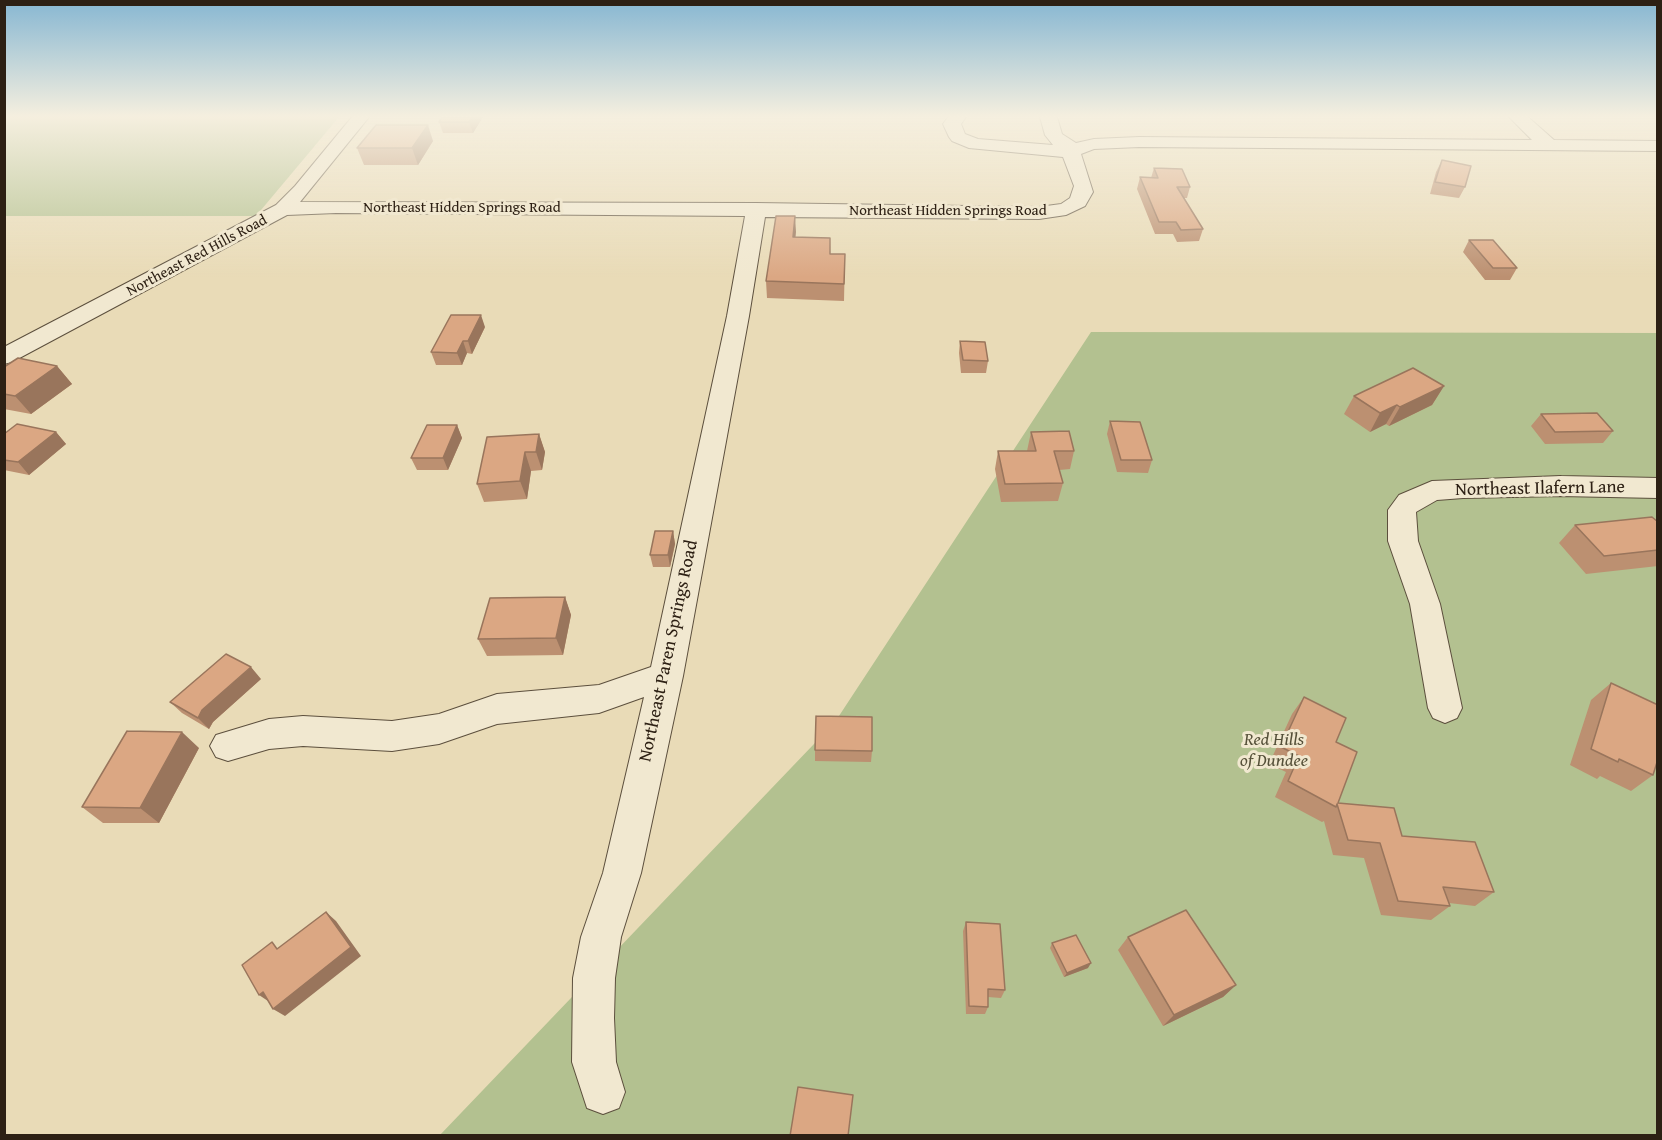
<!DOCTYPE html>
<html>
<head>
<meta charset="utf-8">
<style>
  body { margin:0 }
  #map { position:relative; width:1662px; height:1140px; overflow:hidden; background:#e9dbb7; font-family:"Gentium Book Plus",serif }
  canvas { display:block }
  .frame { position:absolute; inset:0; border:6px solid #2d2014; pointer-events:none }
</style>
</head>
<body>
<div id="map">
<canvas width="1662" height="1140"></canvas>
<div class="frame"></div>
</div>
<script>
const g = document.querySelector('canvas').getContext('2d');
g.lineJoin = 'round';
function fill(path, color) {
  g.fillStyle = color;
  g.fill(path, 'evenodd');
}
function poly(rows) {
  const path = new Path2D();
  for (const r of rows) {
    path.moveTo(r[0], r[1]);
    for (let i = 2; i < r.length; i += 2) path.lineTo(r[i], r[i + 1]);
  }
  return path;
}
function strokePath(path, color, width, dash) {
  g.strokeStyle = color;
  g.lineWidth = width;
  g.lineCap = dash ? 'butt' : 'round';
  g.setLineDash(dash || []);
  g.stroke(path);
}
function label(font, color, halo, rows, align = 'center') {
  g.font = font + ' "Gentium Book Plus",serif';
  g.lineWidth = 6;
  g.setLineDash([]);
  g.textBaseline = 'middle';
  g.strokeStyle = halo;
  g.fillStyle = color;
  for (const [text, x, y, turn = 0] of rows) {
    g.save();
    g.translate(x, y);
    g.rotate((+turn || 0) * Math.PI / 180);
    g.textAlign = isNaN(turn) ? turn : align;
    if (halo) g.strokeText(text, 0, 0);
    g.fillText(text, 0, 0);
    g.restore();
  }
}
fill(poly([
  [4,117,339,117,256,216,5,216],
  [1091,332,1657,333,1657,1135,439,1136,835,722]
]), '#b3c190');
const minor = poly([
  [352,117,369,117,300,202,756,203,1039,207,1061,204,1070,198,1074,186,1063,157,969,148,952,141,949,137,943,124,948,117,966,117,961,124,965,134,978,139,1053,145,1045,135,1040,117,1057,117,1062,134,1076,143,1094,139,1139,137,1532,140,1509,117,1528,117,1554,140,1658,141,1658,151,1139,147,1094,149,1081,154,1093,192,1085,206,1066,215,1039,219,765,217,749,316,683,676,641,873,621,937,615,978,614,1018,616,1062,625,1092,619,1108,603,1114,587,1108,572,1062,573,978,581,937,603,873,644,697,599,713,497,724,439,744,392,751,303,746,269,749,228,761,216,757,210,746,216,735,269,719,303,716,392,721,439,714,497,694,599,685,651,667,727,316,745,216,336,213,287,215,12,362,4,364,4,347,276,205,295,186,352,117],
  [1561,476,1658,478,1658,498,1561,496,1463,498,1437,500,1416,512,1418,541,1440,604,1462,708,1457,718,1445,723,1433,718,1428,708,1410,604,1388,541,1388,510,1399,495,1432,481,1561,476]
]);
strokePath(minor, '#5c4f3d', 2);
fill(minor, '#f1e8d0');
fill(poly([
  [483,117,473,133,443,133,439,122],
  [433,141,418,165,364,165,357,148],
  [1442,160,1465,187,1459,198,1430,194,1436,172],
  [1154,168,1190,187,1187,198,1184,198,1203,229,1199,241,1177,242,1173,234,1155,234,1137,189,1140,177,1151,178],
  [795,216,795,237,830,238,830,254,845,254,844,301,767,298,766,281],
  [1469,240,1517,268,1510,280,1485,280,1463,252],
  [485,327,472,354,467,353,462,365,436,365,431,352],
  [960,341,988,361,986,373,961,373,959,353],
  [57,366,72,384,31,414,4,409,4,367],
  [1444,386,1432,405,1389,426,1386,424,1370,432,1344,414,1354,396],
  [1541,414,1613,431,1603,443,1545,444,1531,426],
  [1110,421,1152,460,1148,473,1117,472,1107,434],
  [457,425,462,438,448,470,417,470,411,458],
  [56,432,66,444,29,475,4,470,4,434],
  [1031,432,1074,451,1070,469,1059,470,1063,483,1058,501,1001,502,995,469,998,451,1027,451],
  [539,434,545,452,542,470,531,471,527,499,484,502,477,484],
  [1658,522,1658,566,1586,574,1559,543,1575,525],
  [673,531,675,544,670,567,653,567,650,555],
  [565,597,571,615,563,655,487,656,478,639],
  [261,679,213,722,209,729,182,713,170,702],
  [1611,683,1653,775,1631,791,1600,776,1597,779,1570,765,1591,700],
  [1304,697,1336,742,1338,803,1402,836,1494,892,1475,906,1449,903,1450,906,1431,920,1381,915,1364,858,1333,855,1324,821,1322,822,1275,797,1286,772,1269,764,1292,714],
  [199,748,159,823,103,823,82,807],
  [815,750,872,751,871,762,815,761],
  [966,922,1005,990,1001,998,988,997,988,1007,985,1014,966,1014,963,931],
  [1128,937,1236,985,1223,997,1163,1026,1118,950],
  [1052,943,1088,968,1064,977,1050,948]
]), '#bc9071');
fill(poly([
  [473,117,483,117,473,133,469,122],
  [428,125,433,141,418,165,412,148],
  [795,216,796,232,794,253,793,237],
  [481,315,485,327,472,354,468,341],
  [463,341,467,353,462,365,457,353],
  [57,366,72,384,31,414,15,396],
  [1444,386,1432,405,1389,426,1400,407],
  [1397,405,1386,424,1370,432,1380,413],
  [457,425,462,438,448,470,443,458],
  [56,432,66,444,29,475,18,462],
  [539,434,545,452,542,470,536,452],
  [525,452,531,471,527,499,520,481],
  [673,531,675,544,670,567,668,555],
  [565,597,571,615,563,655,556,638],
  [251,667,261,679,213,722,209,729,198,718,202,710],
  [182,732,199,748,159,823,140,808],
  [326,912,336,921,361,956,285,1016,273,1009],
  [1091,963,1088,968,1064,977,1067,973],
  [1236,985,1223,997,1163,1026,1174,1015],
  [263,992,271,1003,259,995]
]), '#99755c');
const building = poly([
  [442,117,473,117,469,122,439,122,442,117],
  [376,125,428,125,412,148,357,148,376,125],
  [1442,160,1471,166,1465,187,1435,182,1442,160],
  [1154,168,1182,169,1190,187,1177,187,1203,229,1181,230,1176,222,1159,222,1140,177,1158,178,1154,168],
  [776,216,795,216,793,237,830,238,830,254,845,254,844,284,766,281,776,216],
  [1469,240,1493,240,1517,268,1493,268,1469,240],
  [451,315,481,315,468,341,463,341,457,353,431,352,451,315],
  [960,341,985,342,988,361,963,360,960,341],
  [18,358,57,366,15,396,4,394,4,367,18,358],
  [1413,368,1444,386,1400,407,1397,405,1380,413,1354,396,1413,368],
  [1597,413,1613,431,1555,432,1541,414,1597,413],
  [1110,421,1140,422,1152,460,1121,460,1110,421],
  [17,424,56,432,18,462,4,460,4,434,17,424],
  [427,425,457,425,443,458,411,458,427,425],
  [1069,431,1074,451,1054,451,1063,483,1005,484,998,451,1036,451,1031,432,1069,431],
  [539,434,536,452,525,452,520,481,477,484,487,437,539,434],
  [1652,517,1658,522,1658,550,1604,556,1575,525,1652,517],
  [655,531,673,531,668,555,650,555,655,531],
  [565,597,556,638,478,639,490,598,565,597],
  [226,654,251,667,202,710,198,718,170,702,226,654],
  [1611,683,1658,705,1658,759,1653,775,1619,759,1618,762,1591,749,1611,683],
  [1304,697,1346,718,1336,742,1357,752,1338,803,1394,808,1402,836,1475,842,1494,892,1443,887,1450,906,1398,901,1380,843,1348,840,1337,804,1336,807,1288,781,1299,756,1281,747,1304,697],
  [816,716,872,717,872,751,815,750,816,716],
  [127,731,182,732,140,808,82,807,127,731],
  [1186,910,1236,985,1174,1015,1128,937,1186,910],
  [326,912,351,947,273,1009,263,992,259,995,242,965,272,942,277,949,326,912],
  [966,922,1000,924,1005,990,988,989,988,1007,969,1006,966,922],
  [1076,935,1091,963,1067,973,1052,943,1076,935],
  [798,1087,853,1095,848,1136,790,1136,798,1087]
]);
fill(building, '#dba783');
strokePath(building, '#99755c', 1.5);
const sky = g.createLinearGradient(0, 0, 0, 277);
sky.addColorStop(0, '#87b7d2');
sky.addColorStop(0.42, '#f5efdf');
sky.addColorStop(1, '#f5efdf00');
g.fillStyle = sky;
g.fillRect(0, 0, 1662, 277);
label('15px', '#2d2014', '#f1e8d0', [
  ["Northeast Hidden Springs Road",462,208],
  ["Northeast Hidden Springs Road",948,211],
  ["Northeast Red Hills Road",197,256,-28]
]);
label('18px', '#2d2014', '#f1e8d0', [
  ["Northeast Ilafern Lane",1540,489,-1],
  ["Northeast Paren Springs Road",669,651,-78]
]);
label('italic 18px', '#555039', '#f1e8d0', [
  ["Red Hills",1274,740],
  ["of Dundee",1274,761]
]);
</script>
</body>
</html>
